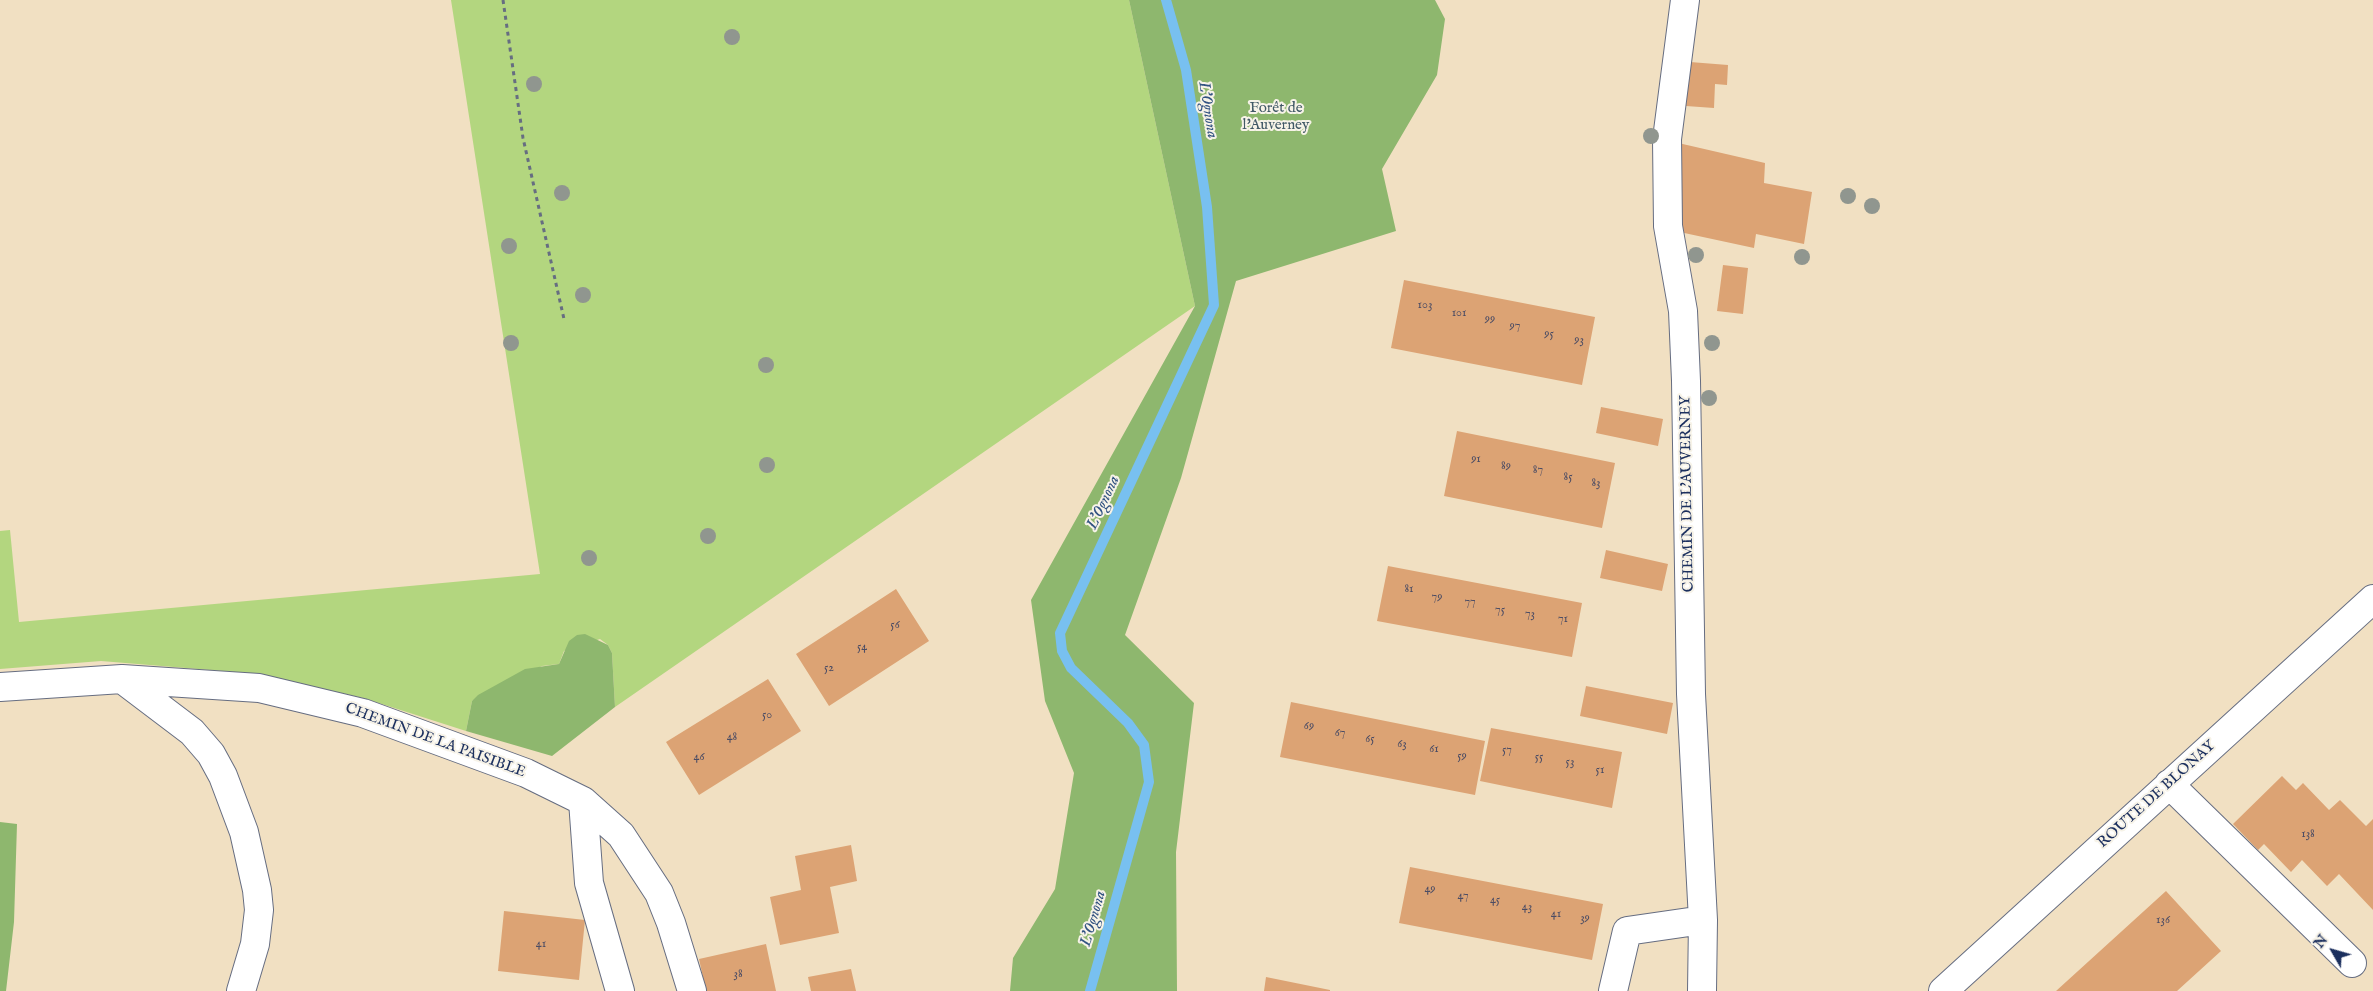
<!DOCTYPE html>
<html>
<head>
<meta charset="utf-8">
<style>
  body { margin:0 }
  #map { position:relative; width:2373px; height:991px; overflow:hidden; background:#f1e0c2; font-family:"IM FELL English",serif }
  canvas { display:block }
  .north { position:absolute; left:2308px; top:926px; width:50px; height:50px; -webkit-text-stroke:4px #f7f3e8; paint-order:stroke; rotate:308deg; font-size:14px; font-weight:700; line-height:20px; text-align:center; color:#1b2f5e }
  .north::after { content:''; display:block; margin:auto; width:18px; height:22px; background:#1b2f5e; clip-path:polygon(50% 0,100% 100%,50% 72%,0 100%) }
</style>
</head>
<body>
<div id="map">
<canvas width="2373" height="991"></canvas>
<div class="north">N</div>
</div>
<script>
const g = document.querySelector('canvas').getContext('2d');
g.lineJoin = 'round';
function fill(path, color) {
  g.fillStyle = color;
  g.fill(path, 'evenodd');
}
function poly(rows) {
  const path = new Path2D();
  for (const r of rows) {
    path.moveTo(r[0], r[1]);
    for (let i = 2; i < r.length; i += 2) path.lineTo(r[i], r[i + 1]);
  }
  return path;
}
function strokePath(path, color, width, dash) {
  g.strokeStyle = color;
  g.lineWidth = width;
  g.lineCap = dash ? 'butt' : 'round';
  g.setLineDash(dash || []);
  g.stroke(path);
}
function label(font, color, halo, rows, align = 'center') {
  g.font = font + ' "IM FELL English",serif';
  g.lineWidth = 4;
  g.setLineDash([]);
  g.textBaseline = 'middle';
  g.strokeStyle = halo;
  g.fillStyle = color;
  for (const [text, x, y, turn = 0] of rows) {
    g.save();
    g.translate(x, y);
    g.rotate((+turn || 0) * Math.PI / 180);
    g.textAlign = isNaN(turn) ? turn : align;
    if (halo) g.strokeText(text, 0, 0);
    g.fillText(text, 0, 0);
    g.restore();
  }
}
fill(poly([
  [451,0,1129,0,1195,306,615,707,612,653,608,645,600,639,564,651,559,664,542,666,472,701,466,731,363,698,259,674,101,661,0,669,0,531,10,530,19,622,540,574]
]), '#b3d67f');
fill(poly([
  [1129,0,1435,0,1445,19,1437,75,1382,169,1396,231,1236,281,1181,478,1125,635,1194,703,1176,852,1177,991,1010,991,1013,958,1055,889,1074,773,1045,701,1031,600,1195,306],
  [585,634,608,645,612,653,615,707,552,756,466,731,472,701,478,695,525,669,559,664,569,641,577,635],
  [0,822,17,824,14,922,6,991,0,991]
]), '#8eb76e');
strokePath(poly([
  [1090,991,1149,782,1144,745,1128,723,1071,668,1062,651,1060,633,1214,305,1207,207,1186,70,1166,0]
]), '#78c0f0', 10);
fill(poly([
  [1690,62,1728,65,1727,85,1715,84,1714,108,1686,106],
  [1674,142,1765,163,1764,183,1812,192,1804,244,1756,234,1754,248,1675,231],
  [1723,265,1748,268,1743,314,1717,311],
  [1404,280,1595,317,1582,385,1391,348],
  [1601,407,1663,419,1658,446,1596,433],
  [1457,431,1615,463,1602,528,1444,496],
  [1606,550,1668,564,1662,591,1600,578],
  [1388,566,1582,603,1572,657,1377,621],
  [896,589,929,641,829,706,796,654],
  [768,679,801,731,699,795,666,742],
  [1586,686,1673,703,1667,734,1580,716],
  [1291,702,1485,741,1475,795,1280,757],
  [1491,728,1622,752,1612,808,1480,781],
  [2282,776,2296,790,2303,783,2329,810,2340,800,2366,826,2373,819,2373,910,2339,874,2327,886,2302,860,2291,872,2264,844,2258,850,2233,824],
  [851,845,857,881,830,887,839,933,780,945,770,897,801,890,795,856],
  [1410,867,1603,904,1592,960,1399,923],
  [2166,891,2221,951,2177,991,2056,991],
  [504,911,585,920,579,980,498,971],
  [766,944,776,991,706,991,699,959],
  [851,969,856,991,811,991,808,977],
  [1266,977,1330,990,1330,991,1264,991]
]), '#dca374');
const minor = poly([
  [1685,0,1667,139,1668,226,1683,311,1686,381,1691,694,1703,920,1702,991],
  [122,679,192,732,211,754,223,776,244,832,257,890,259,910,255,944,241,991],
  [0,687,122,679,259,688,363,713,526,773,583,801,621,835,659,893,671,923,692,991],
  [2169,784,2352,963],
  [583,801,589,883,620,991],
  [1613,991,1627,931,1703,920],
  [1943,991,2373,599]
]);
strokePath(minor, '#666d81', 30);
strokePath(poly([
  [503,0,523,138,564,319]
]), '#666d81', 3, [4, 4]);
strokePath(minor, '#fff', 28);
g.fillStyle = '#90968f';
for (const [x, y] of [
  [732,37],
  [534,84],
  [1651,136],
  [562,193],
  [1848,196],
  [1872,206],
  [509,246],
  [1696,255],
  [1802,257],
  [583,295],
  [511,343],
  [1712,343],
  [766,365],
  [1709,398],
  [767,465],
  [708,536],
  [589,558]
]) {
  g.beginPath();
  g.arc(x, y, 8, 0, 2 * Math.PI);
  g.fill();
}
label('12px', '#4b4c64', null, [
  ["103",1425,306],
  ["101",1459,314],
  ["99",1490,320],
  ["97",1515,327],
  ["95",1549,335],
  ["93",1579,341],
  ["91",1476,460],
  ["89",1506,467],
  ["87",1538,471],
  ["85",1568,478],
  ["83",1596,484],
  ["81",1409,590],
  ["79",1437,598],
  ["77",1470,603],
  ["75",1500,611],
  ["73",1530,615],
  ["71",1563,620],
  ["56",895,626],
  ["54",862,648],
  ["52",829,669],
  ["50",767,716],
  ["69",1309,727],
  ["67",1340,734],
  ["48",732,738],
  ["65",1370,740],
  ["63",1402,745],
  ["61",1434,750],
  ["57",1507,751],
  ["59",1462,757],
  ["46",699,758],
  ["55",1539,758],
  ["53",1570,763],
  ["51",1600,771],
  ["138",2308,835],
  ["49",1430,890],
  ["47",1463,897],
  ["45",1495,901],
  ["43",1527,908],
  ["41",1556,915],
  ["39",1585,919],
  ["136",2163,921],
  ["41",541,945],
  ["38",738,975]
]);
label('15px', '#415966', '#f7f3e8', [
  ["Forêt de",1276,109],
  ["l'Auverney",1276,126]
]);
label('15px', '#1b2f5e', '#f7f3e8', [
  ["CHEMIN DE L'AUVERNEY",1688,494,-91],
  ["CHEMIN DE LA PAISIBLE",435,741,20],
  ["ROUTE DE BLONAY",2157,795,-42]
]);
label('italic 16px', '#325382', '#f7f3e8', [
  ["L'Ognona",1207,110,81],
  ["L'Ognona",1104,503,-65],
  ["L'Ognona",1094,919,-74]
]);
</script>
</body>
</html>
